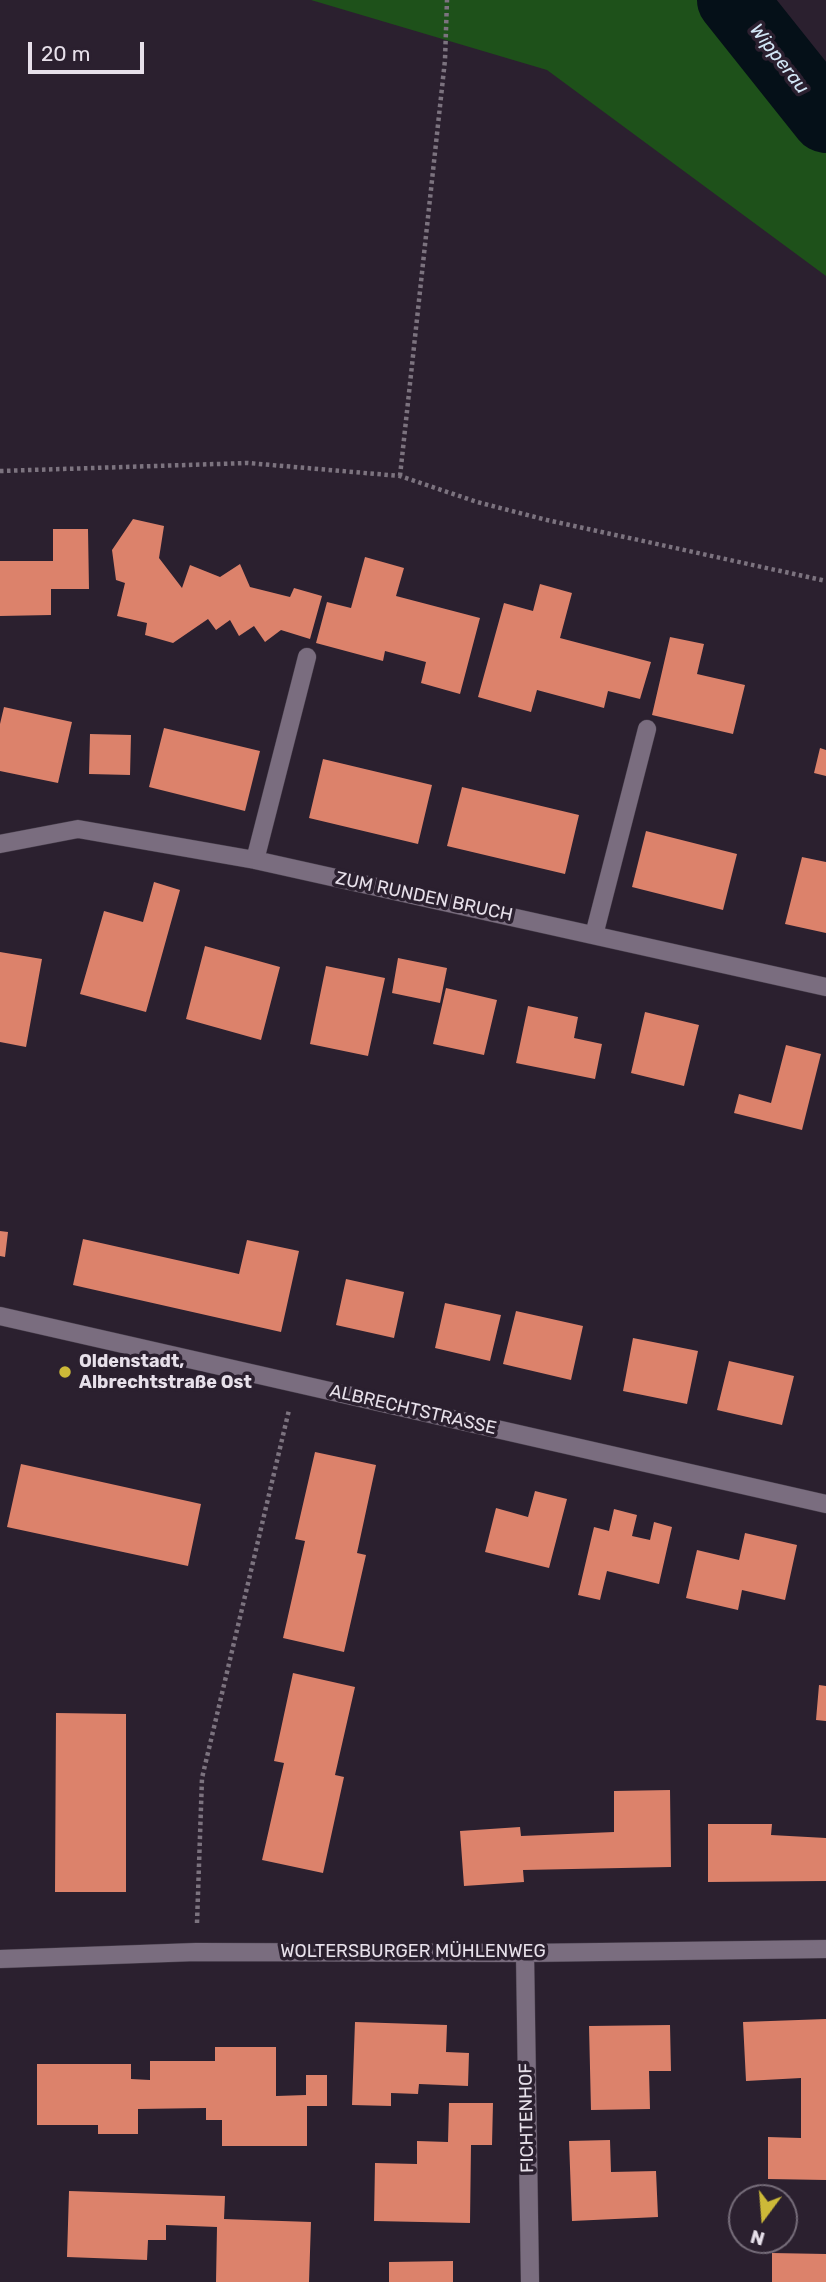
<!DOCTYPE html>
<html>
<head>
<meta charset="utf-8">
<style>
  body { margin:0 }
  #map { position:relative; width:826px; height:2282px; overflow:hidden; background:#2b202f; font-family:Rubik,sans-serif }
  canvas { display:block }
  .north { position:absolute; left:728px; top:2184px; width:70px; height:70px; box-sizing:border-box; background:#2b202f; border:2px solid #766d7a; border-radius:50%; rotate:196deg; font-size:19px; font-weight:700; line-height:28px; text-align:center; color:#e7e0ea }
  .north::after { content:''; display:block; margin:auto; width:24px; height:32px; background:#cdb938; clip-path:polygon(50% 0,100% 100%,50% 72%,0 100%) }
  .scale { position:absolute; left:28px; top:42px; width:116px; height:32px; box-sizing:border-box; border:4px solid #e7e0ea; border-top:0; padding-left:9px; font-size:21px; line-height:24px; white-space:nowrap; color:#e7e0ea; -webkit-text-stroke:5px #2b202f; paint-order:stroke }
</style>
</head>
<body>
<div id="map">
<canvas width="826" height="2282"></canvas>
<div class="north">N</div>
<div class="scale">20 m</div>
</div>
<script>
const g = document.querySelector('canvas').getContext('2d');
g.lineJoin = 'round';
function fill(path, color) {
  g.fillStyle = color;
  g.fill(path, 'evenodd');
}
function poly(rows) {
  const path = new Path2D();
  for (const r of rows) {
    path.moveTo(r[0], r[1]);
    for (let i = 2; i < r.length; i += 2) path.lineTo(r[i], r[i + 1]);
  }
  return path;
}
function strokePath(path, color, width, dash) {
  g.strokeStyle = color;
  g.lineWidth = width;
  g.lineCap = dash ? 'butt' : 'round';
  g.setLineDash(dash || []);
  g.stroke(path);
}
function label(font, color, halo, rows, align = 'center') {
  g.font = font + ' Rubik,sans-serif';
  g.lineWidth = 7;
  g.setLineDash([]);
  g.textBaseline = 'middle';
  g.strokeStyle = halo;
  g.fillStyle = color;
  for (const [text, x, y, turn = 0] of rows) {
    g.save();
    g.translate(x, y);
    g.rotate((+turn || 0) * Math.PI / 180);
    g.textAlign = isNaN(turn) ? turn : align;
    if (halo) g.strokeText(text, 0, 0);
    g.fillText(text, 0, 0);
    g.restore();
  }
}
fill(poly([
  [311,0,767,0,826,83,826,276,547,70]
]), '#1e511a');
strokePath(poly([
  [732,0,826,118]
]), '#051018', 70);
fill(poly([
  [133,519,164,526,159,558,182,588,190,565,220,577,240,564,250,587,290,597,294,588,322,596,310,639,281,630,265,642,254,626,239,636,230,620,216,630,208,619,173,643,145,635,147,623,117,616,125,583,116,580,112,550],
  [53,529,88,529,89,589,51,589,51,615,0,616,0,561,53,561],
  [365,557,404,568,396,596,480,618,460,694,421,683,426,662,385,651,383,661,316,643,327,602,351,608],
  [540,584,572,593,560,638,651,662,640,699,608,691,604,708,537,690,531,712,478,697,504,603,533,611],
  [670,637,704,644,697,674,745,685,733,734,652,715],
  [4,707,72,722,58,783,0,771,0,724],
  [164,728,260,751,245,811,149,787],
  [90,734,131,735,130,775,89,774],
  [820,748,826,750,826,776,814,773],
  [323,759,432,785,418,844,309,818],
  [462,787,579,815,565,874,447,846],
  [646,831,737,854,723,910,632,887],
  [802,857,826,862,826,933,785,924],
  [154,882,180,890,146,1012,80,994,104,911,143,922],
  [205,946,280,967,261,1040,186,1019],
  [0,952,42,959,26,1047,0,1042],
  [398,958,447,968,440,1003,392,993],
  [326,966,385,978,368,1056,310,1044],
  [446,988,497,1000,484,1055,433,1044],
  [528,1006,578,1017,574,1038,602,1044,595,1079,516,1063],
  [645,1012,699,1025,684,1086,631,1073],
  [786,1045,821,1054,802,1130,734,1113,739,1094,771,1103],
  [0,1231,8,1232,5,1257,0,1256],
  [83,1239,239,1274,247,1240,299,1251,281,1332,73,1285],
  [346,1279,404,1292,394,1338,336,1325],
  [445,1303,501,1315,490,1361,435,1348],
  [516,1311,583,1326,571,1380,503,1364],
  [633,1338,698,1351,687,1404,623,1391],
  [729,1361,794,1376,782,1425,717,1410],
  [315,1452,376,1465,357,1553,366,1555,344,1652,283,1638,305,1541,295,1539],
  [21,1464,201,1504,188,1566,7,1527],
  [535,1491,567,1499,549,1568,485,1552,496,1508,528,1517],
  [614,1509,637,1515,632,1536,650,1540,654,1522,672,1527,659,1584,607,1571,600,1600,578,1595,594,1527,609,1531],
  [745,1533,797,1545,785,1600,742,1590,738,1610,686,1598,697,1550,739,1560],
  [293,1673,355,1687,335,1775,344,1777,323,1873,262,1860,284,1763,274,1761],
  [819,1685,826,1686,826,1721,816,1720],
  [56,1713,126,1714,126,1892,55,1892],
  [670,1790,671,1867,523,1870,524,1882,464,1886,460,1831,520,1827,521,1836,614,1832,614,1791],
  [708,1824,772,1824,771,1835,826,1838,826,1881,708,1882],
  [826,2019,826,2180,768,2179,768,2137,801,2138,801,2078,746,2081,743,2022],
  [355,2022,447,2025,446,2052,469,2053,468,2086,419,2084,418,2094,391,2093,391,2106,352,2105],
  [670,2025,671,2071,649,2071,650,2109,591,2110,589,2026],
  [215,2047,276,2047,276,2096,306,2095,306,2075,327,2075,327,2106,307,2106,307,2146,222,2146,222,2120,206,2120,206,2108,138,2109,138,2134,98,2134,98,2125,37,2125,37,2064,131,2064,131,2079,150,2080,150,2061,215,2061],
  [449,2103,493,2103,492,2145,471,2145,470,2223,374,2221,375,2163,417,2164,417,2141,448,2142],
  [610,2140,611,2172,656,2171,658,2217,572,2221,569,2141],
  [69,2191,225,2196,224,2219,311,2222,309,2282,216,2282,217,2227,166,2225,166,2240,148,2240,147,2260,67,2257],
  [772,2253,826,2254,826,2282,772,2282],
  [453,2261,453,2282,389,2282,389,2262]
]), '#dc826b');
const street = poly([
  [0,844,78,829,255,860,826,987],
  [255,860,307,657],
  [594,935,647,729],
  [0,1316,826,1504],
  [525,1953,530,2282],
  [0,1959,196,1952,525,1953,826,1949]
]);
strokePath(street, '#463d4a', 19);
strokePath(poly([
  [0,471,248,463,400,476,477,502,547,520,826,581],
  [400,476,445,60,447,0],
  [197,1923,202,1778,289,1410]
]), '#7c737f', 4.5, [3.5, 3.5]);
strokePath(street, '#7a6d7f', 18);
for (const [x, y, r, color] of [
  [65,1372,7,"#cdb938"]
]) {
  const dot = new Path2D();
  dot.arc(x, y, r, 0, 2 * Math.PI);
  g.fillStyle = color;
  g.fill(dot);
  strokePath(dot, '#2b202f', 2.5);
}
label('18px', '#e7e0ea', '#2b202f', [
  ["ZUM RUNDEN BRUCH",424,897,12],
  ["ALBRECHTSTRASSE",413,1410,13],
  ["WOLTERSBURGER MÜHLENWEG",413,1952],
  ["FICHTENHOF",527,2118,-91]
]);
label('bold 18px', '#e7e0ea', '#2b202f', [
  ["Oldenstadt,",79,1362],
  ["Albrechtstraße Ost",79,1383]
], 'left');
label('italic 19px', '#d3e7f6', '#2b202f', [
  ["Wipperau",779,59,52]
]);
</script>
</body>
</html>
